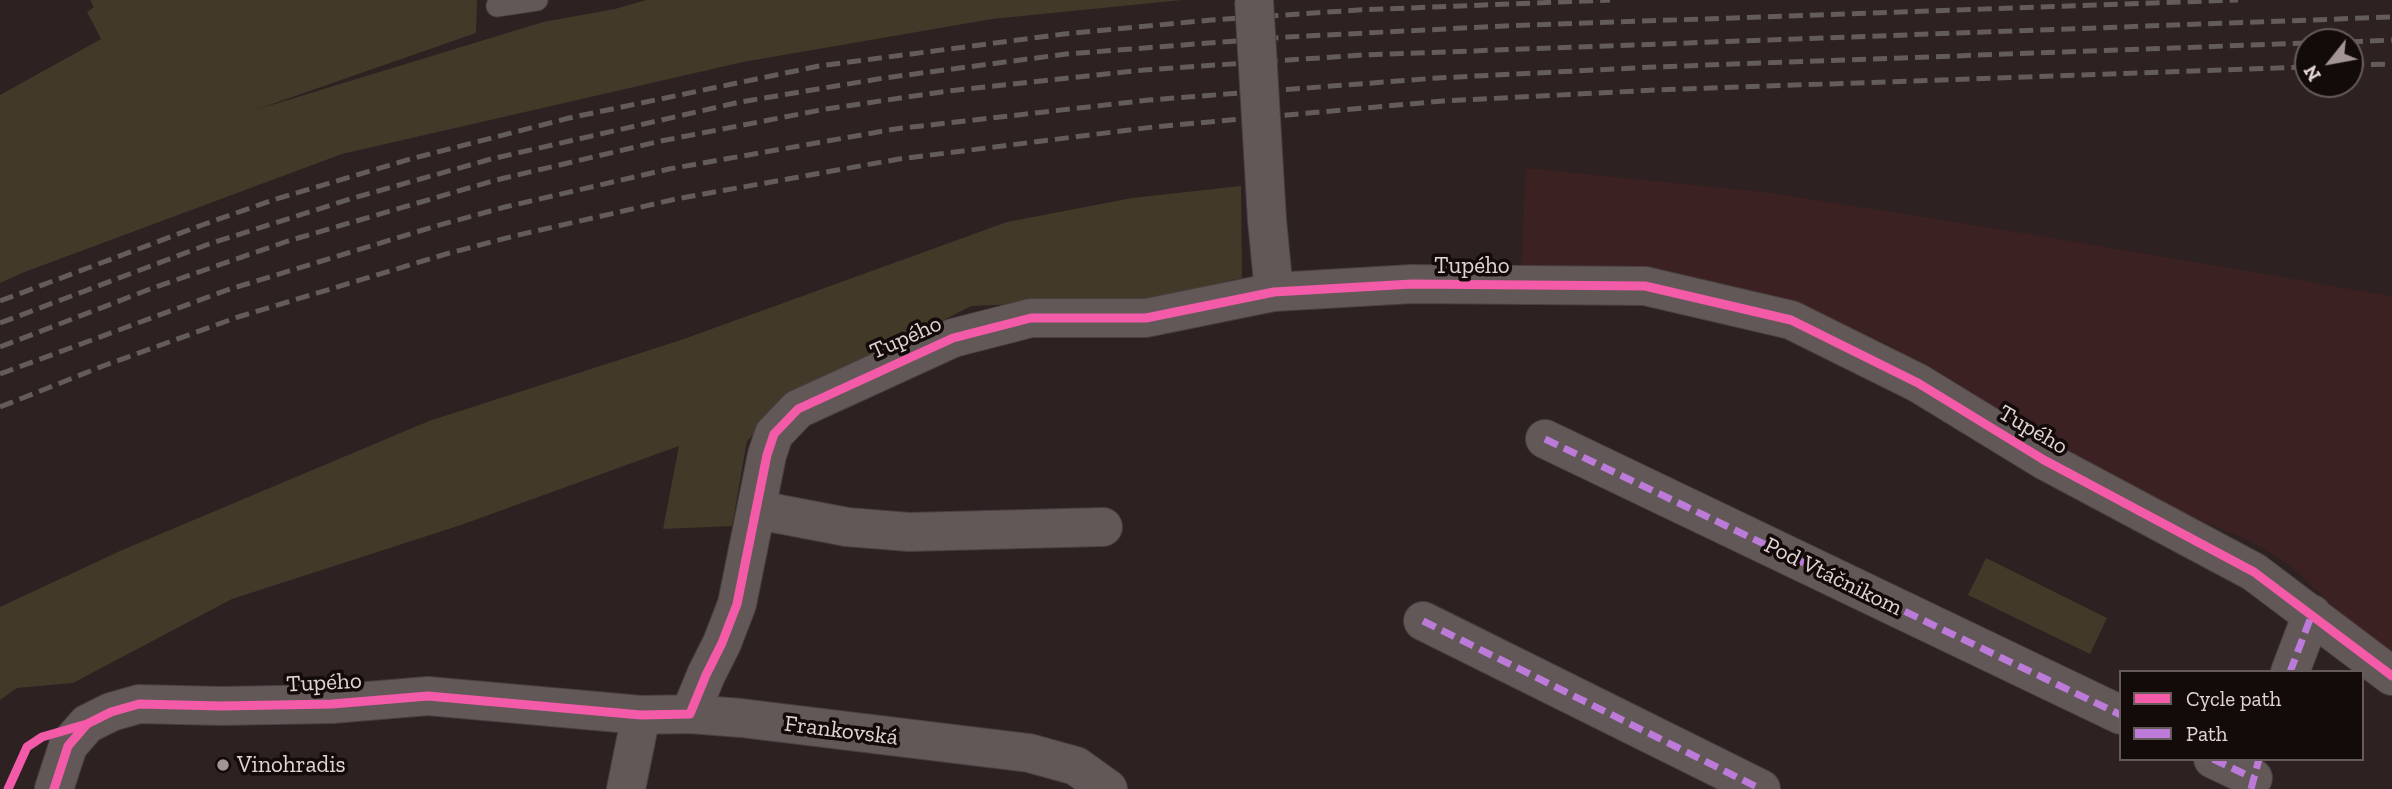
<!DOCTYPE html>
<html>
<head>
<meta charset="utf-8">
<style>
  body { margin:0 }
  #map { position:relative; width:2392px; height:789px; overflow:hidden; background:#2d2121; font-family:"Zilla Slab",serif }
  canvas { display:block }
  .legend { position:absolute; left:2119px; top:670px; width:245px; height:91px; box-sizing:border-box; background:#130a0a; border:2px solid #665b5b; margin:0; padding:9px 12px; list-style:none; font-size:21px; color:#e3d4d4 }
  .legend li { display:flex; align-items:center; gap:14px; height:35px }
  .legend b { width:35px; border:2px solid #665b5b }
  .north { position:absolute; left:2294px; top:28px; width:70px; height:70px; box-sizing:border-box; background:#130a0a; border:2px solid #665b5b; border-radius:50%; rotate:239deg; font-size:19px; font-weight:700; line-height:28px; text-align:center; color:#e3d4d4 }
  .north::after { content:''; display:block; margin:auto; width:24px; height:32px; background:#a39595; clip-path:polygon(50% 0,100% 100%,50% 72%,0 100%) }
</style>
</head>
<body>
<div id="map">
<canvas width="2392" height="789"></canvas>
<ul class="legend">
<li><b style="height:9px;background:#f35aa7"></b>Cycle path</li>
<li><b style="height:9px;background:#bd7bd9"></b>Path</li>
</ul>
<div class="north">N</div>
</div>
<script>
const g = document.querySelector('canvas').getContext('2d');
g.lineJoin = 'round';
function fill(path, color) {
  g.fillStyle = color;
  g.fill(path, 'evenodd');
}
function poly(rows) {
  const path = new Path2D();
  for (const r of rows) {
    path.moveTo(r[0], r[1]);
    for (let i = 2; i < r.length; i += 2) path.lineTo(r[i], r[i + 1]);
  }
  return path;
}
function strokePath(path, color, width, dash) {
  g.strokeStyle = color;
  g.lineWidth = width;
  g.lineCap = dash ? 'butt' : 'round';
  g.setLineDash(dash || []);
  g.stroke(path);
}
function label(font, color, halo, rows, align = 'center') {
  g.font = font + ' "Zilla Slab",serif';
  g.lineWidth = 7;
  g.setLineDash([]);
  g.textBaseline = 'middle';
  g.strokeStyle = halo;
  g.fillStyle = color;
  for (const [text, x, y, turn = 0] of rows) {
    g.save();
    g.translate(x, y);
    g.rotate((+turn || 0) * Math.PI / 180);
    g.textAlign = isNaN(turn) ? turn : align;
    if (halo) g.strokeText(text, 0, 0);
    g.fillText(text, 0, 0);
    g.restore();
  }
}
fill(poly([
  [1526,168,1772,193,2042,236,2392,296,2392,660,2384,655,2291,566,2250,541,2149,499,1884,343,1730,288,1521,270]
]), '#3b2122');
fill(poly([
  [90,0,477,0,476,33,255,110,543,22,615,9,646,0,1182,0,992,19,743,62,342,154,22,273,0,283,0,95,101,39,87,12,94,7],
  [1241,186,1242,278,1146,299,971,306,787,401,747,441,732,526,663,529,679,446,461,525,232,599,73,683,17,688,0,700,0,607,120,551,429,421,681,340,1007,222,1132,198],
  [1986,558,2107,618,2090,654,1968,595]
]), '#433929');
const lane = poly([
  [497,6,537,0]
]);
const street = poly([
  [1267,220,1274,292],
  [1545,439,2121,715],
  [758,510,847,527,909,532,1103,527],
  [1423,621,1761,789],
  [2290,672,2312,614],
  [690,714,706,675,722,643,737,604,767,455,774,434,798,409,953,338,1031,318,1146,318,1274,292,1412,284,1645,286,1791,320,1918,383,2044,460,2254,572,2392,676],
  [2213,759,2253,778],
  [54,789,68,746,87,724,111,712,139,704,221,706,332,704,428,696,641,715,690,714,741,718,1029,753,1076,766,1108,789],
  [626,789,641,715]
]);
strokePath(lane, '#4a3f40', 23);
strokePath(street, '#4a3f40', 40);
strokePath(lane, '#635858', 21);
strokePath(street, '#635858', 38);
strokePath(poly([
  [2349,42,2392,40],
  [2350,65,2392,64],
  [0,301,202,225,273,200,414,158,569,118,819,66,1064,34,1211,20,1358,10,1610,0],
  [0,323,209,244,350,199,491,159,740,102,884,78,1066,54,1287,37,1504,26,2238,0],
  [0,347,150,289,288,241,496,180,661,141,826,109,948,91,1144,70,1362,55,2392,17],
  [0,374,227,290,436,226,505,207,669,169,895,129,1149,100,1437,78,1654,67,2308,43],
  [0,407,103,366,238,317,446,254,514,236,676,199,899,159,1153,127,1443,101,1656,90,2308,67]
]), '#645b5b', 5, [14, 7]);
const streetBridge = poly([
  [1254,0,1267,220]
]);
strokePath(streetBridge, '#4a3f40', 40, []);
strokePath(streetBridge, '#635858', 38);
strokePath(poly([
  [1545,439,2121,715],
  [1423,621,1761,789],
  [2290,672,2312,614],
  [2213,759,2253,778],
  [2251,789,2259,759]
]), '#bd7bd9', 7, [14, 7]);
strokePath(poly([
  [8,789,27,747,42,737,87,724],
  [54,789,68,746,87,724,111,712,139,704,221,706,332,704,428,696,641,715,690,714,706,675,722,643,737,604,767,455,774,434,798,409,953,338,1031,318,1146,318,1274,292,1412,284,1645,286,1791,320,1918,383,2044,460,2254,572,2392,676]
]), '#f35aa7', 9);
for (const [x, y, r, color] of [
  [223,765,7,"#a39595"]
]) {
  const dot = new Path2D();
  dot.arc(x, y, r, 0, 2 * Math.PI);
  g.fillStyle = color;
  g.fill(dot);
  strokePath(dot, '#130a0a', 2.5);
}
label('23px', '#e3d4d4', '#130a0a', [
  ["Tupého",1472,266],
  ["Tupého",906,338,-24],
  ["Tupého",2033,430,30],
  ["Pod Vtáčnikom",1833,577,26],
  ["Tupého",324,683,-3],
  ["Frankovská",841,731,7]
]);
label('23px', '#e3d4d4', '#130a0a', [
  ["Vinohradis",237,765]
], 'left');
</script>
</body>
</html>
